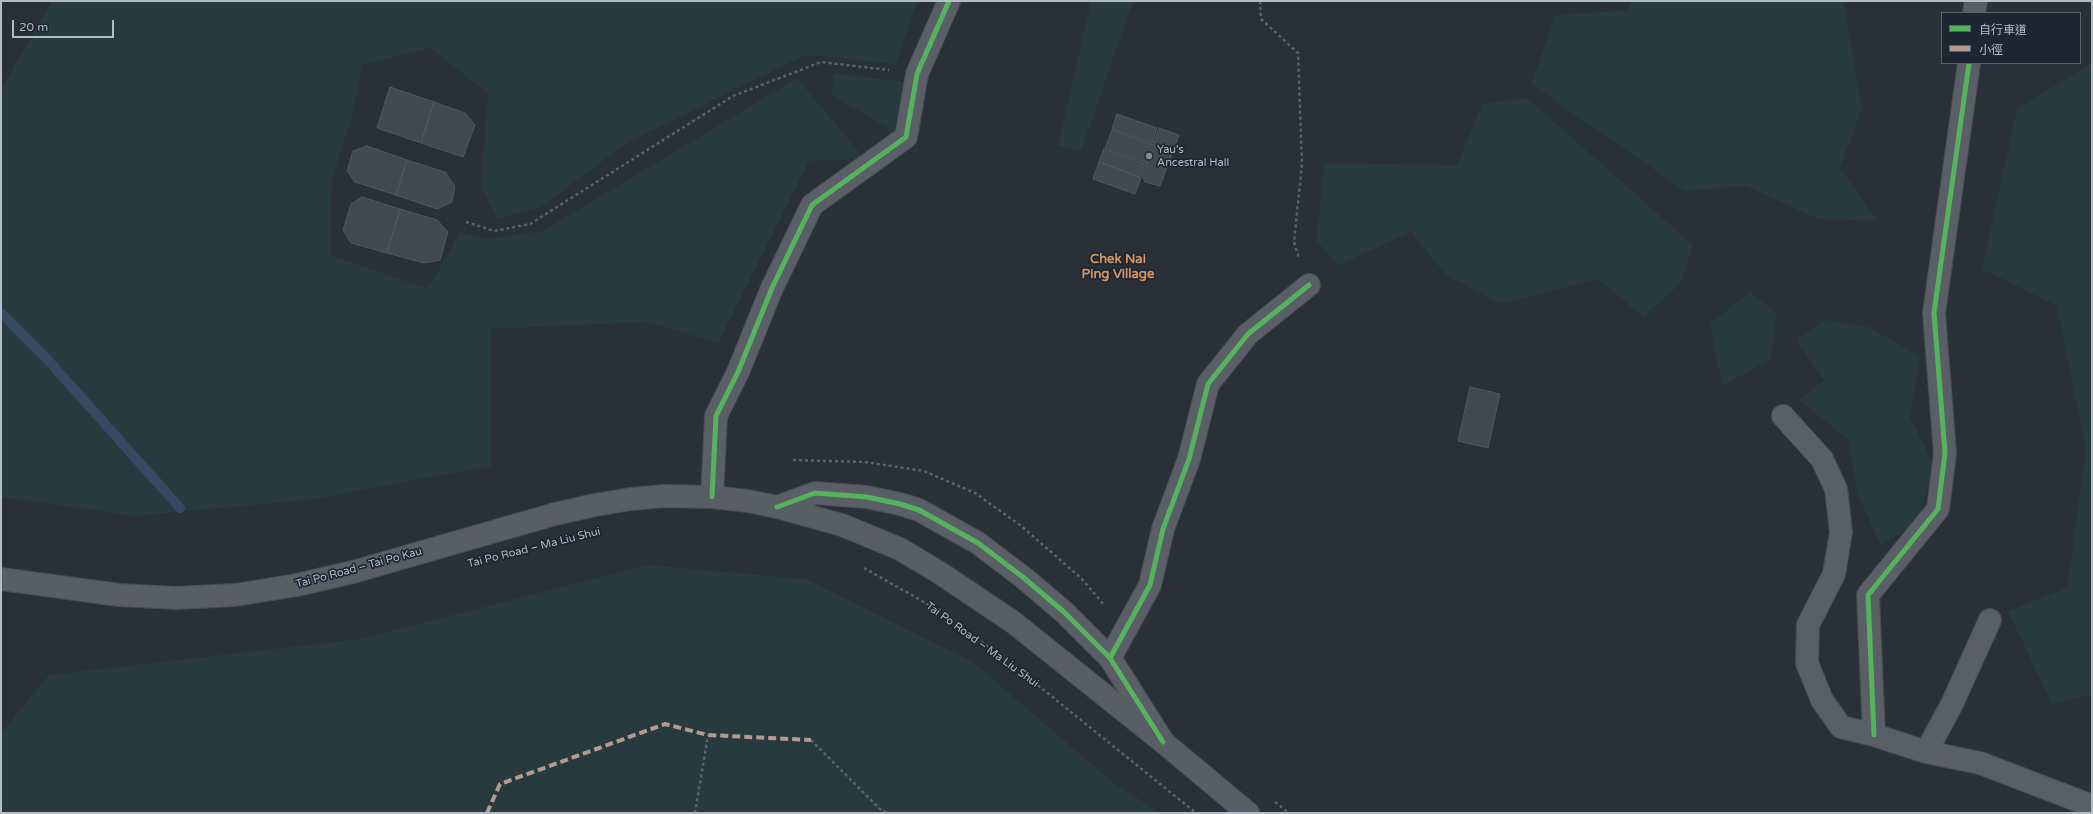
<!DOCTYPE html>
<html>
<head>
<meta charset="utf-8">
<style>
  body { margin:0 }
  #map { position:relative; width:2093px; height:814px; overflow:hidden; background:#2a3038; font-family:"Varela Round","Noto Sans TC",sans-serif }
  canvas { display:block }
  .frame { position:absolute; inset:0; border:2px solid #b4bcc9; pointer-events:none }
  .legend { position:absolute; left:1941px; top:12px; width:140px; height:52px; box-sizing:border-box; background:#1d2633; border:1px solid #59626f; margin:0; padding:5px 7px; list-style:none; font-size:12px; color:#b4bcc9 }
  .legend li { display:flex; align-items:center; gap:8px; height:20px }
  .legend b { width:20px; border:1px solid #59626f }
  .scale { position:absolute; left:12px; top:20px; width:102px; height:18px; box-sizing:border-box; border:2px solid #b4bcc9; border-top:0; padding-left:5px; font-size:12px; line-height:14px; white-space:nowrap; color:#b4bcc9; -webkit-text-stroke:3px #1d2633; paint-order:stroke }
</style>
</head>
<body>
<div id="map">
<canvas width="2093" height="814"></canvas>
<div class="frame"></div>
<ul class="legend">
<li><b style="height:5px;background:#56b35d"></b>自行車道</li>
<li><b style="height:5px;background:#b69a8f"></b>小徑</li>
</ul>
<div class="scale">20 m</div>
</div>
<script>
const g = document.querySelector('canvas').getContext('2d');
g.lineJoin = 'round';
function fill(path, color) {
  g.fillStyle = color;
  g.fill(path, 'evenodd');
}
function poly(rows) {
  const path = new Path2D();
  for (const r of rows) {
    path.moveTo(r[0], r[1]);
    for (let i = 2; i < r.length; i += 2) path.lineTo(r[i], r[i + 1]);
  }
  return path;
}
function strokePath(path, color, width, dash) {
  g.strokeStyle = color;
  g.lineWidth = width;
  g.lineCap = dash ? 'butt' : 'round';
  g.setLineDash(dash || []);
  g.stroke(path);
}
function label(font, color, halo, rows, align = 'center') {
  g.font = font + ' "Varela Round",sans-serif';
  g.lineWidth = 3.5;
  g.setLineDash([]);
  g.textBaseline = 'middle';
  g.strokeStyle = halo;
  g.fillStyle = color;
  for (const [text, x, y, turn = 0] of rows) {
    g.save();
    g.translate(x, y);
    g.rotate((+turn || 0) * Math.PI / 180);
    g.textAlign = isNaN(turn) ? turn : align;
    if (halo) g.strokeText(text, 0, 0);
    g.fillText(text, 0, 0);
    g.restore();
  }
}
fill(poly([
  [52,1,917,1,896,64,805,55,627,143,541,207,497,219,481,186,488,93,430,48,362,65,353,112,332,179,330,255,426,288,435,277,459,233,488,239,543,231,797,78,865,159,809,161,718,343,648,322,491,329,491,466,309,500,135,516,1,497,1,89],
  [1091,1,1133,1,1081,151,1058,146],
  [1633,1,1844,1,1862,109,1840,168,1878,221,1818,219,1746,186,1685,191,1531,84,1556,15,1627,10],
  [2092,63,2092,694,2052,704,2008,611,2067,588,2086,449,2057,306,1982,269,2017,109],
  [834,73,904,82,894,131,831,95],
  [1527,98,1693,245,1680,284,1643,317,1598,279,1501,304,1445,274,1411,232,1339,265,1316,241,1325,163,1457,165,1482,104],
  [1750,292,1776,312,1771,359,1722,386,1710,324],
  [1824,320,1869,327,1920,357,1910,417,1934,465,1918,521,1881,546,1857,492,1849,440,1799,400,1824,380,1796,340],
  [648,565,806,579,973,662,1111,781,1160,813,1,813,1,733,49,675,359,639]
]), '#273a3e');
strokePath(poly([
  [1,313,48,360,180,508]
]), '#384963', 10);
const building = poly([
  [390,87,434,102,421,143,377,128,390,87],
  [434,102,465,113,475,125,463,157,421,143,434,102],
  [1117,114,1157,128,1152,143,1112,129,1117,114],
  [1159,128,1179,135,1160,186,1145,182,1142,176,1147,163,1105,148,1112,130,1153,145,1159,128],
  [367,146,407,160,396,195,355,182,347,171,353,151,367,146],
  [1104,149,1145,164,1140,177,1099,162,1104,149],
  [407,160,445,172,455,186,452,202,437,209,396,195,407,160],
  [1099,162,1141,178,1135,194,1093,179,1099,162],
  [362,197,400,209,387,253,351,243,343,230,351,204,362,197],
  [400,209,437,220,448,232,440,260,424,263,387,253,400,209],
  [1470,387,1500,394,1488,448,1458,441,1470,387]
]);
fill(building, '#444950');
strokePath(building, '#52575f', 1);
const street = poly([
  [1974,13,1976,1],
  [1783,416,1822,459,1836,489,1841,532,1834,574,1808,625,1807,663,1822,700,1841,727,1874,735,1926,752],
  [712,497,716,416,738,372,772,288,812,205,906,137,917,74,949,1],
  [777,507,815,493,867,497,900,504,919,510,978,543,1024,578,1064,612,1110,658,1162,740],
  [1990,620,1952,704,1926,752,1980,763,2087,804,2092,807],
  [1110,658,1150,585,1163,529,1189,459,1208,384,1248,334,1309,285],
  [1874,735,1868,595,1938,509,1945,453,1934,313,1969,63]
]);
const secondary = poly([
  [1,579,119,595,176,598,235,595,297,585,353,572,555,514,595,505,631,499,665,496,712,497,748,501,777,507,842,525,900,549,940,573,1013,622,1163,742,1248,813]
]);
strokePath(street, '#484c53', 24);
strokePath(secondary, '#484c53', 24);
strokePath(poly([
  [1260,1,1261,19,1298,53,1302,164,1294,242,1299,258],
  [466,222,494,231,530,224,733,96,821,62,889,70],
  [793,460,865,462,924,471,975,493,1020,525,1081,578,1105,606],
  [864,568,938,610,1019,670,1196,813],
  [811,740,882,811,889,813],
  [1275,802,1289,813],
  [695,813,708,735]
]), '#5d636a', 2.5, [3, 3]);
strokePath(street, '#5a5e66', 22);
strokePath(secondary, '#595d64', 22);
strokePath(poly([
  [487,813,500,784,665,724,708,735,811,740]
]), '#b69a8f', 4, [8, 4]);
strokePath(poly([
  [712,497,716,416,738,372,772,288,812,205,906,137,917,74,949,1],
  [777,507,815,493,867,497,900,504,919,510,978,543,1024,578,1064,612,1110,658,1163,742],
  [1110,658,1150,585,1163,529,1189,459,1208,384,1248,334,1309,285],
  [1874,735,1868,595,1938,509,1945,453,1934,313,1969,63]
]), '#56b35d', 5);
for (const [x, y, r, color] of [
  [1149,156,4,"#848b96"]
]) {
  const dot = new Path2D();
  dot.arc(x, y, r, 0, 2 * Math.PI);
  g.fillStyle = color;
  g.fill(dot);
  strokePath(dot, '#1d2633', 1.5);
}
label('11px', '#b4bcc9', '#1d2633', [
  ["Yau's",1157,150],
  ["Ancestral Hall",1157,163]
], 'left');
label('11px', '#b4bcc9', '#1d2633', [
  ["Tai Po Road – Ma Liu Shui",534,548,-14],
  ["Tai Po Road – Tai Po Kau",359,568,-15],
  ["Tai Po Road – Ma Liu Shui",982,645,36]
]);
label('bold 13px', '#d59563', '#1d2633', [
  ["Chek Nai",1118,260],
  ["Ping Village",1118,275]
]);
</script>
</body>
</html>
